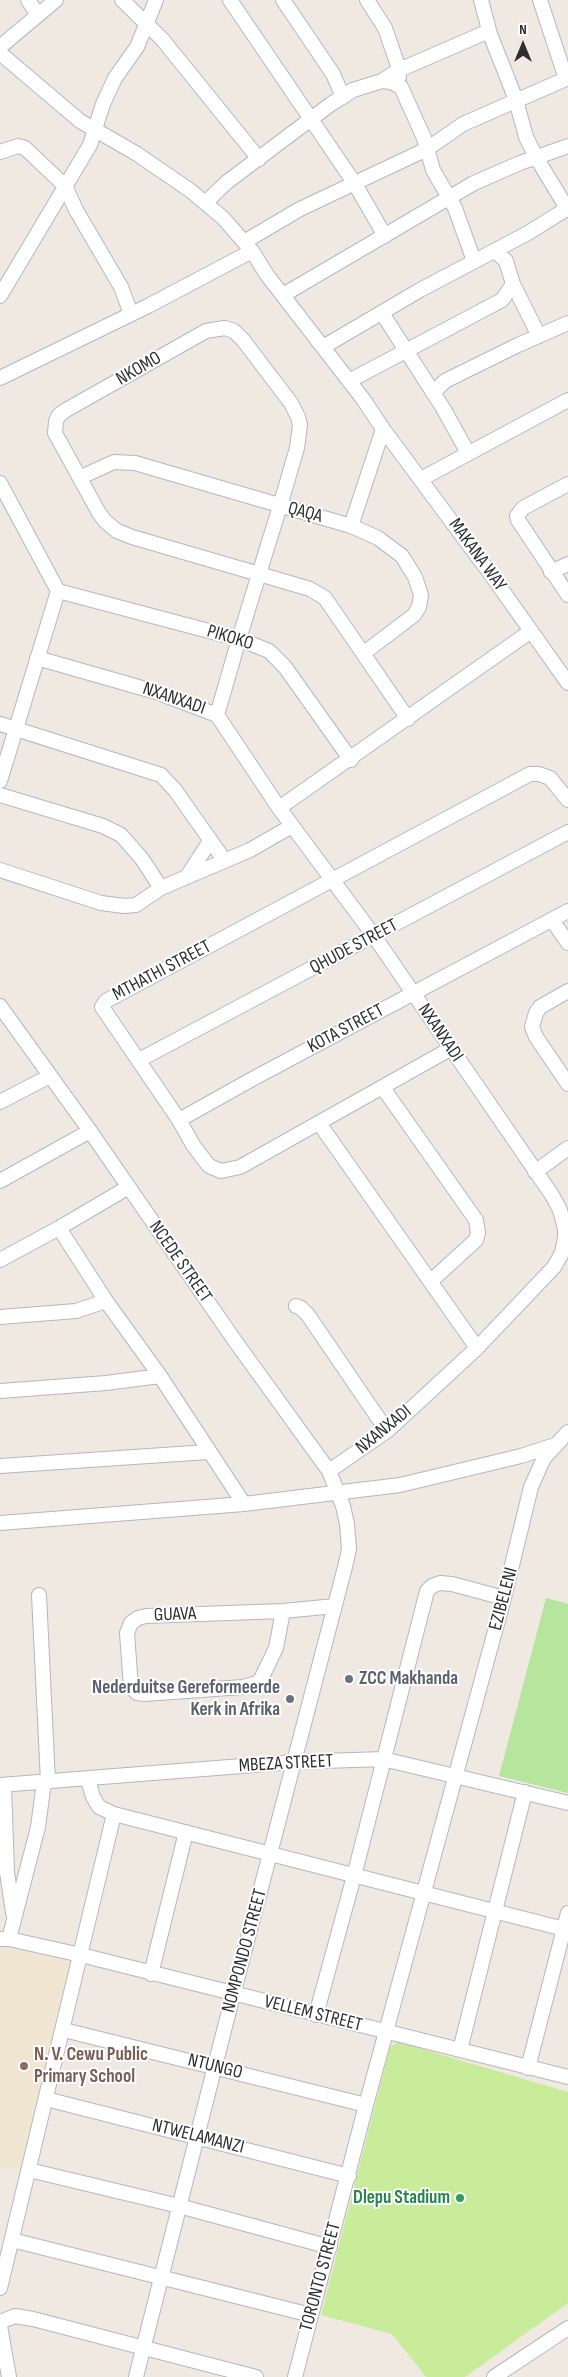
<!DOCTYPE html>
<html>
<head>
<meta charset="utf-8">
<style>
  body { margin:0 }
  #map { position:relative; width:568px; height:2377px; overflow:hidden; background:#efe9e1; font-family:"Sofia Sans Condensed",sans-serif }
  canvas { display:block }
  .north { position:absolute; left:498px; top:20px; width:50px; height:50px; -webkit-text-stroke:4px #fff; paint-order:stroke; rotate:0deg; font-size:14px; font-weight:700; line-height:20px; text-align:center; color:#2e2e2e }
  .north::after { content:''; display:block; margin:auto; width:18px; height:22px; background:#2e2e2e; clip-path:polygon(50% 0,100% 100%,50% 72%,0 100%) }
</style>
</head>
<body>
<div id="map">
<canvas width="568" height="2377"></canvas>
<div class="north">N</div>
</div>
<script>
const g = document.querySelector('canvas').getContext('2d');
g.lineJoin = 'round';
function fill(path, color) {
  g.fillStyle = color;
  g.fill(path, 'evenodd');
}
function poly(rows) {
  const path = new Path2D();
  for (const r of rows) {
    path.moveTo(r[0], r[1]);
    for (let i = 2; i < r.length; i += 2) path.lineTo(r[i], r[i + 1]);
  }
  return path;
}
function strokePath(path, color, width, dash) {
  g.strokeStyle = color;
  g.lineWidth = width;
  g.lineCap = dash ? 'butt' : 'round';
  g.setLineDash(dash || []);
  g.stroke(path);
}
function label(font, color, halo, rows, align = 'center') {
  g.font = font + ' "Sofia Sans Condensed",sans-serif';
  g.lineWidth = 4;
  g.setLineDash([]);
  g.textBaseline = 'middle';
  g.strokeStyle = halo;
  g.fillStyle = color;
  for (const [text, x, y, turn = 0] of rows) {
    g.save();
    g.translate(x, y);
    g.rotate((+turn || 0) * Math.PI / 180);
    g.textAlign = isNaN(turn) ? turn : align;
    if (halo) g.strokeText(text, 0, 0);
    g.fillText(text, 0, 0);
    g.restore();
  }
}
fill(poly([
  [0,1944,11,1944,68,1960,72,1968,20,2171,0,2165]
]), '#f0e6d1');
fill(poly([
  [546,1598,568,1604,568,1793,499,1776]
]), '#b6e59e');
fill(poly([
  [398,2042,568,2092,568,2303,465,2377,426,2377,392,2334,321,2315,390,2047]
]), '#c9ec9a');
const minor = poly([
  [28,0,38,15],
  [122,0,162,39,259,159],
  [230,0,355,184,385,236],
  [283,0,333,74,343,97],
  [367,0,385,28,398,66,399,77],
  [481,0,490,34,516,100,526,137,536,157,568,210],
  [540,0,566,79],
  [0,47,56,0],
  [0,53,80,121,137,154,191,191,223,218,252,251,267,275,363,399,383,429,492,576,568,683],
  [382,81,399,70,489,31],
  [0,152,18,146,25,148,65,186,76,210,121,287,131,314],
  [205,203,227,182,331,104,353,90,382,81,391,82,401,87,424,138,433,170,455,208,474,261],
  [244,242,300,209,427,149,463,124,568,78],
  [495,251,506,261,513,284,539,336],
  [283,295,474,183,520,163,568,146],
  [0,296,90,145,103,104,115,78,137,47,156,0],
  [382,313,443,408,468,453],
  [323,347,420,290,528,233,568,208],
  [0,378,148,306,252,251],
  [349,381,502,300,513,284],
  [433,393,445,381,518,345,568,323],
  [81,477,114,462,135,463,351,526,378,538,402,556,415,577,421,595,419,607,414,615,364,653],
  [421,479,568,400],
  [0,483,58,591,0,781],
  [568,484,523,508,517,516,518,520,568,595],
  [351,526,383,429],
  [551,572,568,564],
  [58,591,239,639,269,651,285,667,351,760],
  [37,658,156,692,217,715,279,808,374,936,552,1195,560,1210,565,1229,565,1238,562,1253,554,1267,477,1348,387,1431,329,1471],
  [217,715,239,639,259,574,280,506,297,448,300,425,298,417,291,403,243,340,234,331,225,328,206,331,66,410,59,415,56,421,55,433,99,513,105,521,117,531,132,537,259,574,310,589,325,598,408,719],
  [0,724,161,775,175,790,225,861],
  [0,795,103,826,121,835,142,859,161,888],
  [279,808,531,631],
  [0,870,101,903,124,906,136,905,161,888,250,850,292,826],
  [188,875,210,841],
  [552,920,568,943],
  [568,991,540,1007,536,1013,532,1027,536,1037,568,1084],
  [0,1006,90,1131,235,1341,329,1471,343,1506,347,1524,349,1549,345,1567,233,1995,136,2377],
  [450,1049,240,1167,221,1171,209,1166,193,1145,179,1120,102,1007,106,1001,530,774,539,774,550,778,568,800],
  [139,1060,568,832],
  [383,1088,476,1220,478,1233,476,1240,431,1281],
  [0,1102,50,1076],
  [179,1120,256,1077,568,911],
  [319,1123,477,1348],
  [535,1172,568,1148],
  [0,1181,90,1131],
  [59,1228,106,1301,160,1376,244,1504],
  [0,1260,59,1228,127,1188],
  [296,1306,301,1308,308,1315,387,1431],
  [0,1317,76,1311,106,1301],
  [0,1391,106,1383,160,1376],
  [0,1466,208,1452],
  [0,1523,244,1504,400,1485,521,1456,555,1445],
  [39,1595,48,1782],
  [283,1611,276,1648,261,1679,257,1683,243,1687,145,1694,137,1693,131,1687,127,1633,131,1623,138,1618,146,1616,283,1611,335,1606],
  [88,1780,93,1797,99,1807,114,1814,568,1930],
  [0,1785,293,1762,383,1759,568,1803],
  [4,1785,7,1872,13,1913],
  [0,1939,9,1939,81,1955,568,2077],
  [9,1939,38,1827,44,1782],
  [151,1974,186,1832],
  [316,2015,354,1876,427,1591,432,1586,440,1583,452,1584,504,1598],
  [64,2030,366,2105],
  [460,2050,525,1792],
  [528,2068,568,1913],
  [46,2099,349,2176],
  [29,2170,179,2206,330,2247],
  [12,2240,311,2315],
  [0,2288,114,1814],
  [0,2322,15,2316,33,2319,256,2377],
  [0,2326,9,2377],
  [295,2377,366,2105,504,1598,531,1487,544,1458,568,1432],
  [494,2377,568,2328]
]);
strokePath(minor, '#b4b7c1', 16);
strokePath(minor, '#fff', 14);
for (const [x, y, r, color] of [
  [349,1679,5,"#6b7280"],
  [290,1699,5,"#6b7280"],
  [24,2066,5,"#8d6e63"],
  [460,2198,5,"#2e9e5b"]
]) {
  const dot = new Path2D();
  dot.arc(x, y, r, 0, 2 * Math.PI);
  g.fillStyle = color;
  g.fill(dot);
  strokePath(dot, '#fff', 2);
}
label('19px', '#2e2e2e', '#fff', [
  ["NKOMO",139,369,-30],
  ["QAQA",305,513,15],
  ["MAKANA WAY",477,555,54],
  ["PIKOKO",230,638,17],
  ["NXANXADI",174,699,19],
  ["QHUDE STREET",354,947,-28],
  ["MTHATHI STREET",162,971,-28],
  ["KOTA STREET",346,1029,-28],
  ["NXANXADI",440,1033,56],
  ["NCEDE STREET",180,1262,55],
  ["NXANXADI",384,1430,-39],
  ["EZIBELENI",504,1599,-75],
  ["GUAVA",175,1615,-2],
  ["MBEZA STREET",286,1764,-3],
  ["NOMPONDO STREET",245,1951,-75],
  ["VELLEM STREET",313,2014,14],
  ["NTUNGO",215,2067,14],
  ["NTWELAMANZI",198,2137,14],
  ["TORONTO STREET",321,2277,-75]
]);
label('bold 19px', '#5b616d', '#fff', [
  ["ZCC Makhanda",359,1679],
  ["Nederduitse Gereformeerde",280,1688,"right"],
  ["Kerk in Afrika",280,1710,"right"]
], 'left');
label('bold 19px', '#785e54', '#fff', [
  ["N. V. Cewu Public",34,2055],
  ["Primary School",34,2077]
], 'left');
label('bold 19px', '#27864d', '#fff', [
  ["Dlepu Stadium",450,2198]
], 'right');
</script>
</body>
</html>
